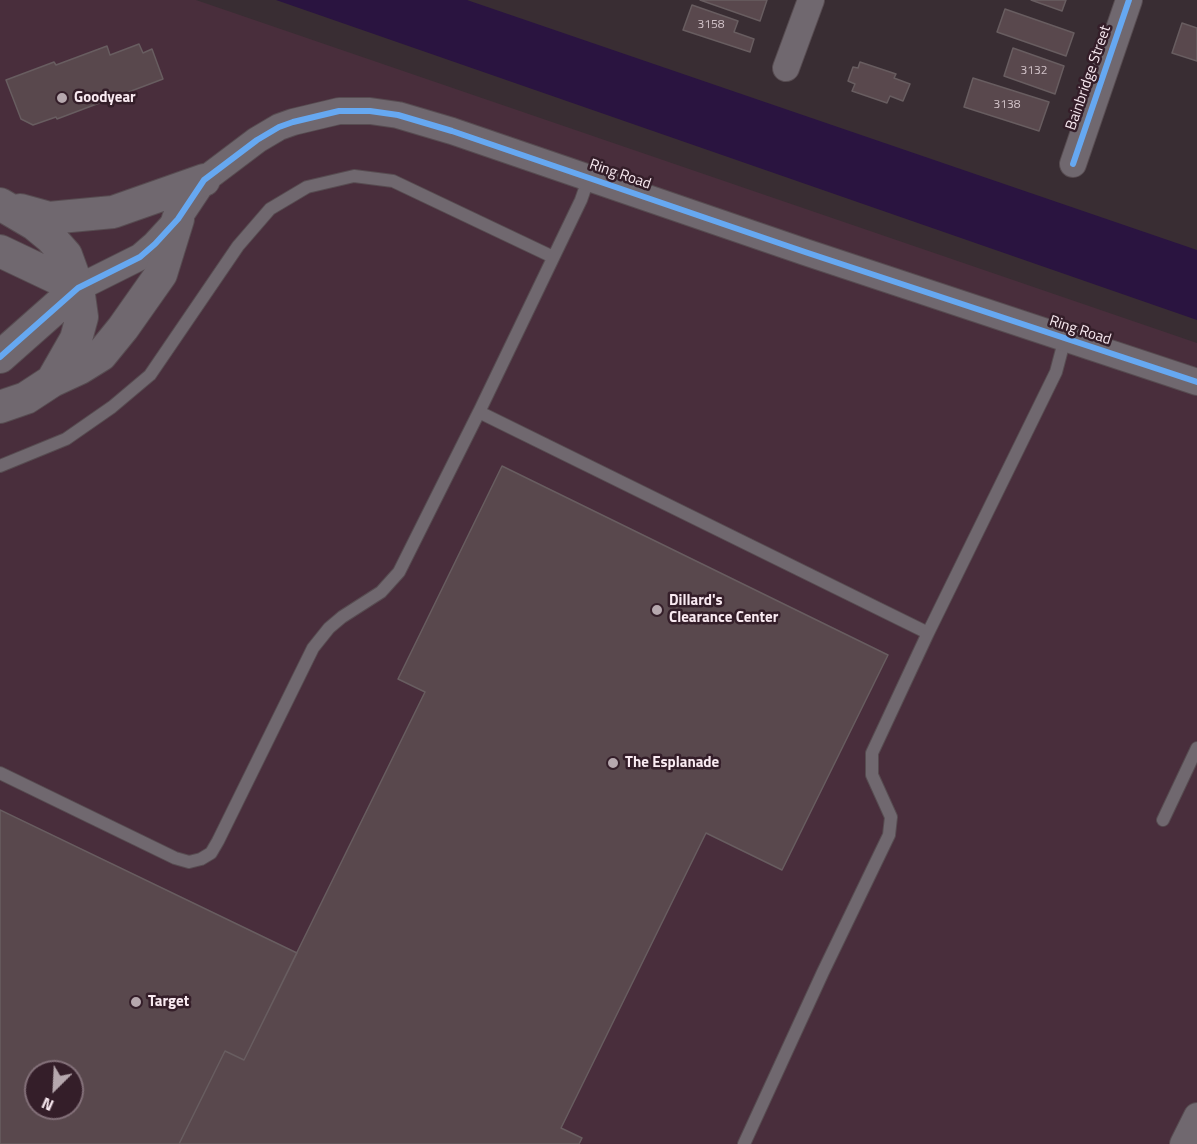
<!DOCTYPE html>
<html>
<head>
<meta charset="utf-8">
<style>
  body { margin:0 }
  #map { position:relative; width:1197px; height:1144px; overflow:hidden; background:#392d33; font-family:"Titillium Web",sans-serif }
  canvas { display:block }
  .north { position:absolute; left:24px; top:1060px; width:60px; height:60px; box-sizing:border-box; background:#341e29; border:2px solid #837079; border-radius:50%; rotate:204deg; font-size:16px; font-weight:700; line-height:24px; text-align:center; color:#f9eaf1 }
  .north::after { content:''; display:block; margin:auto; width:21px; height:27px; background:#b6a8ae; clip-path:polygon(50% 0,100% 100%,50% 72%,0 100%) }
</style>
</head>
<body>
<div id="map">
<canvas width="1197" height="1144"></canvas>
<div class="north">N</div>
</div>
<script>
const g = document.querySelector('canvas').getContext('2d');
g.lineJoin = 'round';
function fill(path, color) {
  g.fillStyle = color;
  g.fill(path, 'evenodd');
}
function poly(rows) {
  const path = new Path2D();
  for (const r of rows) {
    path.moveTo(r[0], r[1]);
    for (let i = 2; i < r.length; i += 2) path.lineTo(r[i], r[i + 1]);
  }
  return path;
}
function strokePath(path, color, width, dash) {
  g.strokeStyle = color;
  g.lineWidth = width;
  g.lineCap = dash ? 'butt' : 'round';
  g.setLineDash(dash || []);
  g.stroke(path);
}
function label(font, color, halo, rows, align = 'center') {
  g.font = font + ' "Titillium Web",sans-serif';
  g.lineWidth = 5;
  g.setLineDash([]);
  g.textBaseline = 'middle';
  g.strokeStyle = halo;
  g.fillStyle = color;
  for (const [text, x, y, turn = 0] of rows) {
    g.save();
    g.translate(x, y);
    g.rotate((+turn || 0) * Math.PI / 180);
    g.textAlign = isNaN(turn) ? turn : align;
    if (halo) g.strokeText(text, 0, 0);
    g.fillText(text, 0, 0);
    g.restore();
  }
}
fill(poly([
  [0,0,196,0,1197,343,1197,1144,0,1144],
  [36,1072,72,1072,72,1108,36,1108]
]), '#492e3c');
fill(poly([
  [276,0,467,0,1197,250,1197,320]
]), '#2a1440');
const building = poly([
  [700,0,767,0,760,21,700,0],
  [1031,0,1066,0,1062,11,1031,0],
  [692,5,738,21,734,32,754,39,750,52,683,30,692,5],
  [1005,9,1074,33,1066,56,997,32,1005,9],
  [1182,23,1197,28,1197,61,1172,53,1182,23],
  [139,44,143,53,152,49,163,79,57,119,56,117,33,125,21,119,6,80,54,62,56,65,107,46,110,55,139,44],
  [1013,48,1064,66,1055,94,1004,76,1013,48],
  [860,62,896,74,894,78,910,84,903,101,890,96,887,103,852,91,855,84,848,81,853,67,858,68,860,62],
  [973,78,1049,102,1039,131,964,107,973,78],
  [502,466,888,655,782,870,706,833,561,1128,582,1138,579,1144,179,1144,225,1051,244,1060,425,692,398,679,502,466],
  [0,810,297,953,244,1060,225,1051,179,1144,0,1144,0,810],
  [36,1072,72,1072,72,1108,36,1108,36,1072]
]);
fill(building, '#59484d');
strokePath(building, '#685d60', 1.5);
const service = poly([
  [479,412,581,200,589,177],
  [0,466,66,439,112,407,150,375,238,246,270,209,307,187,354,176,393,181,553,257],
  [928,633,1056,372,1065,338],
  [0,773,175,858,189,862,201,859,211,853,218,841,313,648,329,628,342,617,381,592,399,572,479,412,928,633,872,753,872,775,891,817,889,835,823,972,744,1144],
  [1163,820,1197,748]
]);
const minor = poly([
  [786,68,811,0],
  [1073,164,1129,0],
  [78,288,140,257,155,244,178,219,204,180,257,140,279,127,293,122,339,111,370,111,398,115,452,131,805,252,1197,382],
  [1183,1144,1197,1116]
]);
const tertiary = poly([
  [0,204,34,224,51,238,66,255,78,288,82,317,76,339,52,381],
  [20,210,49,218,113,212,204,180],
  [0,251,78,288],
  [0,357,78,288],
  [0,407,26,398,52,381,80,368,101,355,123,328,161,274,178,219]
]);
strokePath(service, '#574c51', 14);
strokePath(minor, '#574c51', 28);
strokePath(tertiary, '#574c51', 34);
strokePath(service, '#70686f', 12);
strokePath(minor, '#70686f', 26);
strokePath(tertiary, '#70686f', 32);
strokePath(poly([
  [1073,164,1129,0],
  [0,357,78,288,140,257,155,244,178,219,204,180,257,140,279,127,293,122,339,111,370,111,398,115,452,131,805,252,1197,382]
]), '#66a8f1', 6);
for (const [x, y, r, color] of [
  [62,98,6,"#b6a8ae"],
  [657,610,6,"#b6a8ae"],
  [613,763,6,"#b6a8ae"],
  [136,1002,6,"#b6a8ae"]
]) {
  const dot = new Path2D();
  dot.arc(x, y, r, 0, 2 * Math.PI);
  g.fillStyle = color;
  g.fill(dot);
  strokePath(dot, '#341e29', 2);
}
label('12px', '#d1c2c8', null, [
  ["3158",711,25],
  ["3132",1034,71],
  ["3138",1007,105]
]);
label('15px', '#f9eaf1', '#341e29', [
  ["Bainbridge Street",1089,78,-71],
  ["Ring Road",620,175,19],
  ["Ring Road",1080,331,18]
]);
label('bold 15px', '#f9eaf1', '#341e29', [
  ["Goodyear",74,98],
  ["Dillard's",669,601],
  ["Clearance Center",669,618],
  ["The Esplanade",625,763],
  ["Target",148,1002]
], 'left');
</script>
</body>
</html>
